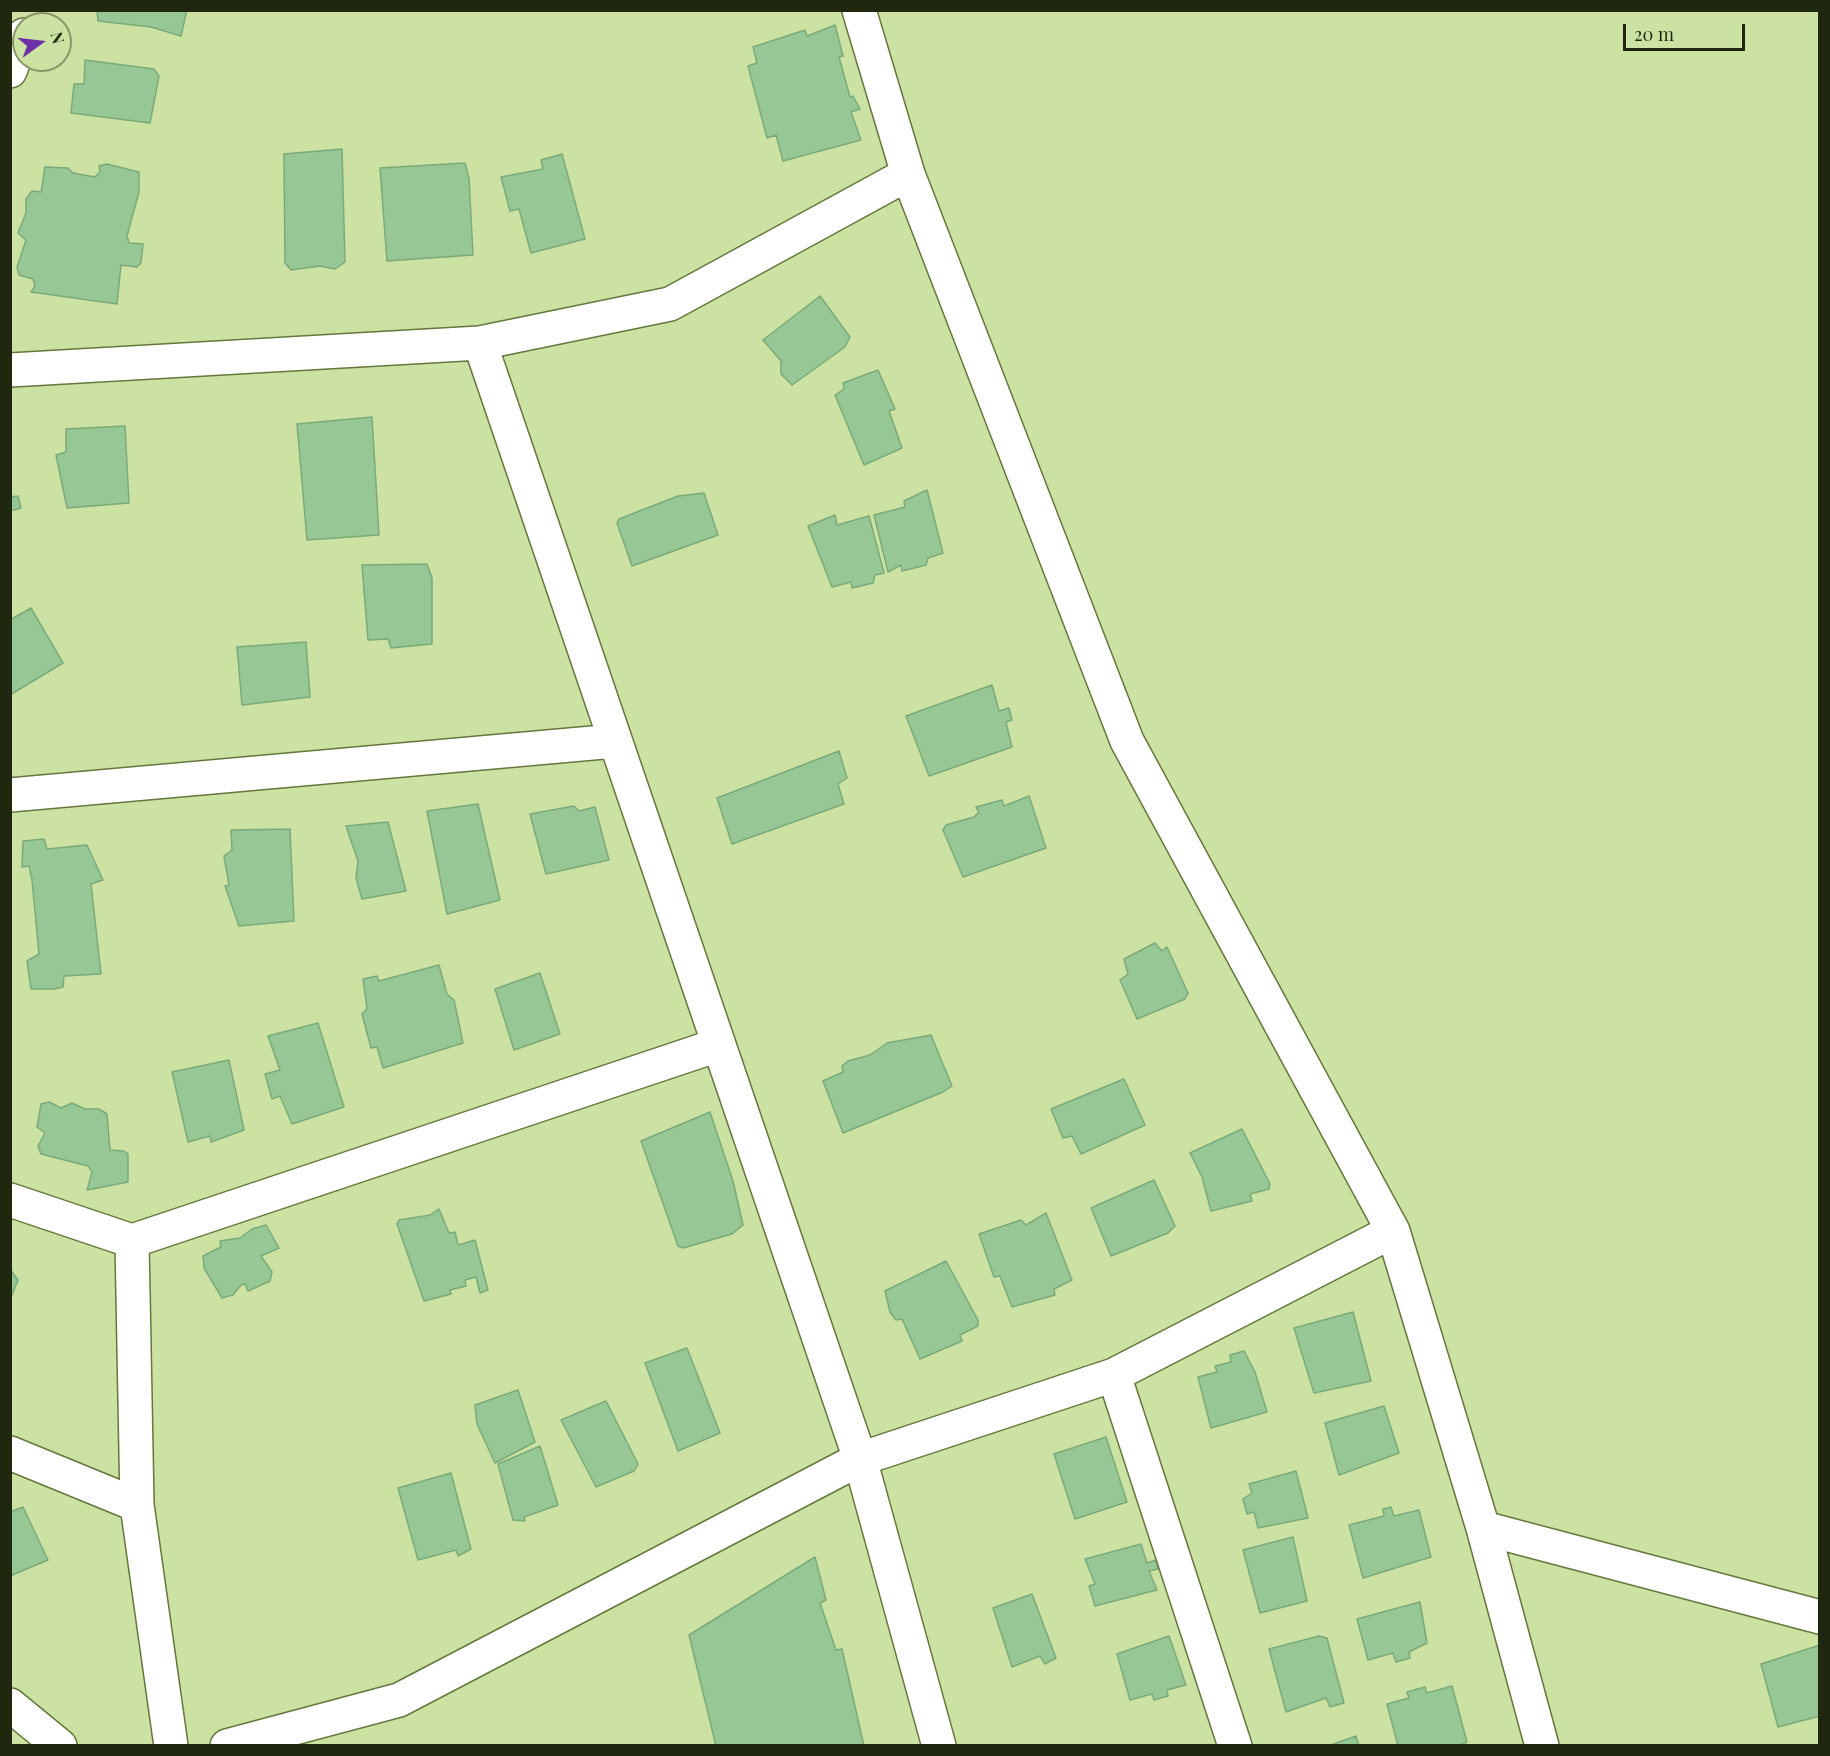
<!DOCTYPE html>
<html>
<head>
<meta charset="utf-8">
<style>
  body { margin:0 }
  #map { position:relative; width:1830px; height:1756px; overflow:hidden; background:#cce2a2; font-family:"Playfair Display",serif }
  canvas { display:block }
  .frame { position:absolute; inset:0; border:12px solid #1f270e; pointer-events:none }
  .north { position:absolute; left:12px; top:12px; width:60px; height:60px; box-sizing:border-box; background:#cce2a2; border:2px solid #879767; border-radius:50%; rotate:75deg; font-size:16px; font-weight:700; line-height:24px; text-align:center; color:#1f270e }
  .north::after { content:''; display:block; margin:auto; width:21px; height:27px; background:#6d30a6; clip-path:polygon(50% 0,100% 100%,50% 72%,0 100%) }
  .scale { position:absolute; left:1623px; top:24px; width:122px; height:27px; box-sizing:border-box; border:3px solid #1f270e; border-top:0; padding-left:8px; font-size:18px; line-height:21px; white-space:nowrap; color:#1f270e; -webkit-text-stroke:4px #cce2a2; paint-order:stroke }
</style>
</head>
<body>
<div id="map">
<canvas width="1830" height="1756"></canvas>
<div class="frame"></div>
<div class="north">N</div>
<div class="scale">20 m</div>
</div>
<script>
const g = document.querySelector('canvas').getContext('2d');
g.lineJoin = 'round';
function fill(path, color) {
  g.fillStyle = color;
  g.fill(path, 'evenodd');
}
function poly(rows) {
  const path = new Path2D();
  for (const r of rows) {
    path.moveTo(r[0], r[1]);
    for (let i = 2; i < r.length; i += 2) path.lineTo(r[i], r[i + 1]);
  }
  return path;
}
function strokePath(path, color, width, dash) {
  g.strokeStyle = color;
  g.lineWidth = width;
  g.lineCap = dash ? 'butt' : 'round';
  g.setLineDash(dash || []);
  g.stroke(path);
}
const building = poly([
  [97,10,187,10,181,36,151,27,98,21,97,10],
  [835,25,843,56,839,57,850,97,853,96,860,109,851,112,861,140,783,161,776,135,767,138,748,66,757,63,753,47,805,30,807,36,835,25],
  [85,60,154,69,159,76,150,123,71,113,74,84,84,84,85,60],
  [342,149,345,262,335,269,320,266,291,270,285,263,284,154,342,149],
  [562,154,585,239,531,253,519,209,510,211,501,177,543,169,541,160,562,154],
  [465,163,469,178,473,255,387,261,380,168,465,163],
  [107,164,139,172,139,192,127,236,129,243,143,244,141,263,137,267,121,265,117,304,31,292,35,286,33,279,19,275,17,267,26,240,18,233,26,213,26,199,32,191,41,192,45,167,68,168,73,173,95,177,100,172,99,166,107,164],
  [820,296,850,337,845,347,792,385,781,374,781,361,763,340,820,296],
  [878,370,895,409,889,411,902,448,864,465,835,395,844,389,843,383,878,370],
  [372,417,379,535,307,540,297,424,372,417],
  [125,426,129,503,67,508,56,455,66,452,66,429,125,426],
  [927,490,943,553,928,558,926,565,902,571,901,565,888,572,874,515,905,507,904,501,927,490],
  [704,493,718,535,632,566,617,523,619,519,678,496,704,493],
  [18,496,21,508,10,511,10,497,18,496],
  [835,515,837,525,869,516,884,573,875,575,873,583,852,588,851,582,832,587,808,526,835,515],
  [427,564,432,578,432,644,391,648,388,639,368,640,362,565,427,564],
  [31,608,63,663,10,695,10,620,31,608],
  [306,642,310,697,242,705,237,647,306,642],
  [992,685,999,711,1009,708,1012,720,1006,722,1012,747,929,776,906,716,992,685],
  [839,751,847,778,838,784,844,804,732,844,717,798,839,751],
  [1029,796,1046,848,963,877,943,830,946,825,974,817,979,812,976,807,1002,800,1004,806,1029,796],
  [478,804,500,900,447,914,427,811,478,804],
  [574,806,579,811,595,807,609,860,546,874,530,814,574,806],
  [388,822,406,891,362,899,356,878,358,861,346,826,388,822],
  [290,829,294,921,239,926,225,886,229,885,224,856,232,850,231,830,290,829],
  [44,839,47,849,87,845,103,880,91,884,101,974,64,976,63,987,54,989,31,989,27,961,39,954,32,880,29,866,22,867,23,841,44,839],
  [1155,943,1162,951,1167,947,1188,993,1185,999,1137,1019,1120,980,1128,974,1124,959,1155,943],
  [439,965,447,994,454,1000,463,1043,383,1068,377,1047,371,1048,362,1014,367,1009,363,979,377,976,379,981,439,965],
  [540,973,560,1034,514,1050,495,989,540,973],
  [318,1023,344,1107,292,1124,280,1096,272,1099,265,1074,280,1070,268,1036,318,1023],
  [931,1035,952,1086,943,1092,843,1133,823,1081,843,1072,842,1066,848,1061,870,1055,887,1043,931,1035],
  [229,1060,244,1130,211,1142,210,1136,188,1142,172,1072,229,1060],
  [1124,1079,1145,1125,1081,1154,1072,1136,1063,1138,1051,1109,1124,1079],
  [49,1102,61,1108,72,1103,85,1109,99,1109,107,1114,110,1150,124,1151,128,1154,128,1182,87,1190,92,1172,88,1166,41,1154,38,1146,45,1133,37,1127,41,1104,49,1102],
  [710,1112,733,1181,743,1225,732,1234,683,1248,678,1246,641,1141,710,1112],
  [1242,1129,1270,1184,1269,1189,1250,1194,1252,1201,1211,1211,1202,1177,1190,1153,1242,1129],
  [1154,1180,1175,1226,1168,1233,1111,1256,1091,1208,1154,1180],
  [439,1209,449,1233,455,1232,458,1245,475,1240,488,1290,480,1293,476,1277,465,1280,466,1286,450,1290,451,1294,424,1301,397,1224,399,1220,430,1215,439,1209],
  [1046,1213,1072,1280,1054,1289,1055,1295,1012,1307,1000,1276,994,1277,979,1234,1021,1220,1026,1225,1046,1213],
  [266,1225,279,1248,261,1256,272,1272,270,1281,248,1291,245,1284,241,1285,233,1295,222,1298,204,1268,203,1256,221,1247,220,1241,240,1238,252,1229,266,1225],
  [946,1261,978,1320,978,1326,960,1335,962,1341,920,1359,902,1319,896,1320,890,1312,885,1291,946,1261],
  [10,1269,18,1280,10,1300,10,1269],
  [1353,1312,1371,1381,1314,1393,1294,1328,1353,1312],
  [687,1348,720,1433,678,1451,645,1363,687,1348],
  [1244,1351,1255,1372,1267,1412,1211,1428,1198,1377,1217,1372,1215,1366,1231,1362,1230,1355,1244,1351],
  [518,1390,535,1442,495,1463,477,1424,475,1405,518,1390],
  [606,1401,638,1464,634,1471,596,1487,561,1420,606,1401],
  [1384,1406,1399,1453,1339,1475,1325,1423,1384,1406],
  [1106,1437,1127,1502,1075,1519,1054,1454,1106,1437],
  [540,1446,558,1505,524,1517,525,1521,513,1520,498,1464,540,1446],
  [1296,1471,1308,1518,1258,1528,1254,1512,1247,1514,1243,1499,1252,1493,1249,1484,1296,1471],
  [451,1473,471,1549,458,1556,456,1550,418,1560,398,1488,451,1473],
  [23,1507,48,1560,10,1576,10,1512,23,1507],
  [1391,1507,1394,1516,1419,1510,1431,1557,1363,1578,1349,1525,1384,1516,1383,1509,1391,1507],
  [1293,1537,1307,1601,1260,1613,1243,1550,1293,1537],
  [1141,1544,1147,1563,1156,1560,1158,1569,1149,1571,1157,1590,1095,1606,1089,1586,1095,1584,1085,1559,1141,1544],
  [815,1557,826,1600,820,1603,836,1650,842,1649,864,1746,716,1746,689,1635,815,1557],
  [1032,1594,1056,1658,1045,1664,1040,1656,1012,1667,993,1608,1032,1594],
  [1420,1602,1427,1643,1409,1652,1410,1658,1396,1662,1393,1653,1368,1660,1357,1619,1420,1602],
  [1169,1636,1186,1685,1167,1690,1168,1696,1154,1700,1152,1694,1130,1700,1117,1654,1169,1636],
  [1319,1636,1327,1638,1344,1703,1330,1707,1326,1698,1286,1712,1269,1649,1319,1636],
  [1820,1645,1820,1716,1778,1727,1761,1664,1820,1645],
  [1452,1686,1467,1742,1457,1746,1398,1746,1387,1704,1409,1698,1407,1692,1425,1687,1427,1693,1452,1686],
  [1356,1736,1359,1746,1328,1746,1356,1736]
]);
fill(building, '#97c794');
strokePath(building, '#7baa79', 1.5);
const minor = poly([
  [859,10,908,174,1127,741,1393,1231,1483,1528,1542,1746],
  [10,71,24,35],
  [480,343,860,1459,939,1746],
  [10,370,480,343,670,304,908,174],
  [10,795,615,741],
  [10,1200,132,1241,718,1045],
  [132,1241,137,1505,171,1746],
  [1114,1375,1235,1746],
  [10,1453,137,1505],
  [1483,1528,1820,1617],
  [10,1705,60,1746],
  [227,1746,399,1700,860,1459,1114,1375,1393,1231]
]);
strokePath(minor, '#65773c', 36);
strokePath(minor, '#fff', 33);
</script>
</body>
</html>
